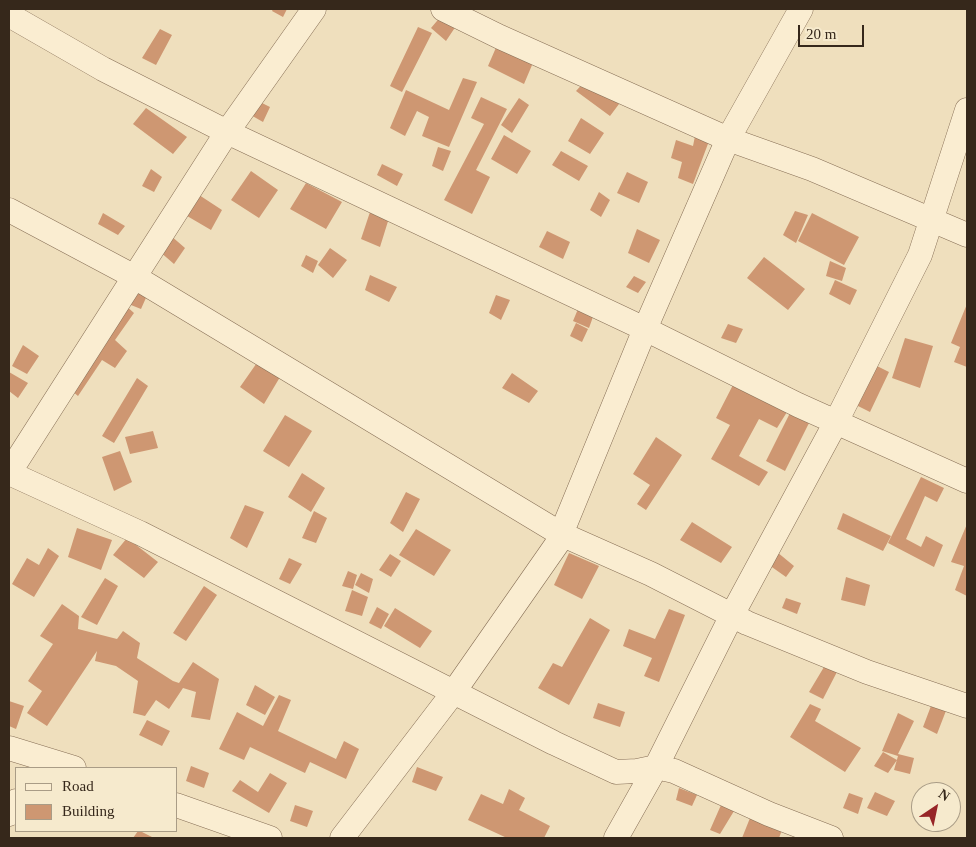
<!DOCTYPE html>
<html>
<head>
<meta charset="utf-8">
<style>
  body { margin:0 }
  #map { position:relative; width:976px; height:847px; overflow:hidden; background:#efdfbd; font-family:Georgia,serif }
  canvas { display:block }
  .frame { position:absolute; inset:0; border:10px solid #36281b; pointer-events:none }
  .legend { position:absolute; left:15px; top:767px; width:162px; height:65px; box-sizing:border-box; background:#f6eacd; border:1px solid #a99c86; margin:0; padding:6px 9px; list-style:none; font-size:15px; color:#36281b }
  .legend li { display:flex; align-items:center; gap:10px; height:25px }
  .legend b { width:25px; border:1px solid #a99c86 }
  .north { position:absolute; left:911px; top:782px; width:50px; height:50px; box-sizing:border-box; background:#f6eacd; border:1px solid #a99c86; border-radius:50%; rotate:34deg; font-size:14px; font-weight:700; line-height:20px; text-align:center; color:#36281b }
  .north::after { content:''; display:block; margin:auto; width:18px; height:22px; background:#972527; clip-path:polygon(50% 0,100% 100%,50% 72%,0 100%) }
  .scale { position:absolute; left:798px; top:25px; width:66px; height:22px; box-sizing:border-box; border:2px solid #36281b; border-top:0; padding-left:6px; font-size:15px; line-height:18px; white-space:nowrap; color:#36281b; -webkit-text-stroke:4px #f6eacd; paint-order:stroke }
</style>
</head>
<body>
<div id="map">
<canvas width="976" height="847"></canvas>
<div class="frame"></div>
<ul class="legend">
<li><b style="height:6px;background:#faedd1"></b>Road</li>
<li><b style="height:14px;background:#ce9772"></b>Building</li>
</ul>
<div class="north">N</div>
<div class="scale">20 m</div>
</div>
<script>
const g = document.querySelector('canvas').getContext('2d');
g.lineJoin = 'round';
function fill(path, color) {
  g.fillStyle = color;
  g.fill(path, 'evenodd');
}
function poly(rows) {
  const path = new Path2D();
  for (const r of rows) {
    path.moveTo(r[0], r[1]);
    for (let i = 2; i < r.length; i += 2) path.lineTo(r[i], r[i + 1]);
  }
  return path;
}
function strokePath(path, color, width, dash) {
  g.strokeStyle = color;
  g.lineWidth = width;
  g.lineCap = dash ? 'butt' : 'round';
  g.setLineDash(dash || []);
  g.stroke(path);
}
fill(poly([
  [273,9,287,9,283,17,272,11],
  [442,15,456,26,446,41,431,28],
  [418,27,432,33,402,92,390,86],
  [160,29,172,35,156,65,142,58],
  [498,43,535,58,524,84,488,66],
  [463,78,477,82,449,147,422,136,429,117,417,111,405,136,390,128,406,90,449,110],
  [588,78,619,104,610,116,576,91],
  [481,97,507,109,476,170,490,177,472,214,444,200,484,124,471,118],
  [519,98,529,105,512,133,501,125],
  [256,100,270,107,263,122,249,114],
  [146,108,187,137,173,154,133,124],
  [581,118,604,133,590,154,568,141],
  [504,135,531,151,517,174,491,159],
  [695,136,709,141,693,184,678,178,682,162,671,158,676,140,693,146],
  [438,147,451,151,443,171,432,166],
  [561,151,588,166,579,181,552,165],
  [382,164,403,174,397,186,377,175],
  [151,169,162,177,154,192,142,186],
  [251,171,278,190,259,218,231,200],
  [627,172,648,182,639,203,617,193],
  [306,183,342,202,326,229,290,209],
  [599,192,610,200,601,217,590,210],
  [196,193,222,210,211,230,182,213],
  [795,211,808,215,796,243,783,235],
  [370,212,389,218,380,247,361,239],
  [103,213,125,226,118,235,98,224],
  [812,213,859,237,844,265,798,241],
  [637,229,660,240,649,263,628,253],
  [547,231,570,242,563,259,539,247],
  [170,235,185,248,174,264,159,251],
  [330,248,347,260,333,278,318,265],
  [306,255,318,261,313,273,301,266],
  [764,257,805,289,788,310,747,278],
  [830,261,846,268,842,281,826,276],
  [370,275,397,287,389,302,365,290],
  [634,276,646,282,638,293,626,287],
  [835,280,857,290,850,305,829,294],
  [134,285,149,291,141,309,126,303],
  [496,295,510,300,501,320,489,313],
  [124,304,134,313,115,340,127,351,115,368,102,360,78,396,66,386],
  [967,304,967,367,954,362,960,347,951,343],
  [578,309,594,314,589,328,573,321],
  [576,323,588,329,582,342,570,336],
  [728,324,743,329,736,343,721,338],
  [905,338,933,346,920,388,892,378],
  [23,345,39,356,27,374,12,366],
  [261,357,283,372,264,404,240,387],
  [875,365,889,372,870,412,856,405],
  [9,372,28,383,18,398,9,391],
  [512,373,538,391,529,403,502,388],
  [137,378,148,386,114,443,102,436],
  [734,383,787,412,777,428,759,419,739,456,768,472,759,486,711,459,730,425,716,418],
  [792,409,811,419,785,471,766,461],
  [285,415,312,431,289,467,263,451],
  [153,431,158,448,130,454,125,437],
  [656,437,682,455,646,510,637,504,650,485,633,474],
  [120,451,132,482,114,491,102,457],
  [302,473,325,488,311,512,288,497],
  [921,477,944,488,937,502,925,496,906,539,921,547,926,536,943,545,934,567,888,543],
  [406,492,420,499,403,532,390,523],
  [245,505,264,512,247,548,230,538],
  [314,511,327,518,316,543,302,538],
  [843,513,891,536,883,551,837,529],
  [692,522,732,547,721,563,680,540],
  [967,524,967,596,955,590,964,566,951,562],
  [77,528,112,540,101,570,68,557],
  [416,529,451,550,434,576,399,555],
  [127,538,158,562,144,578,113,555],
  [48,548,59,556,34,597,12,584,27,558,39,565],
  [777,552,794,566,786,577,769,565],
  [569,553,599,566,582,599,554,585],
  [390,554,401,561,391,577,379,570],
  [289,558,302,564,290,584,279,579],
  [348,571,357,575,353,589,342,586],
  [361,573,373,579,369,593,355,585],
  [846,577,870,585,865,606,841,600],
  [105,578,118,586,97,625,81,617],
  [204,586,217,595,186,641,173,633],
  [352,590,368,597,362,616,345,611],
  [786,598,801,603,797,614,782,608],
  [62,604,79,616,78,629,117,639,123,631,140,643,137,658,173,681,179,683,193,662,219,679,210,720,191,717,196,692,183,688,169,709,156,700,145,716,133,713,138,681,116,666,95,661,97,651,47,726,27,713,42,691,28,681,53,644,40,636],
  [377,607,389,614,381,629,369,623],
  [395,608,432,631,420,648,384,626],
  [669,609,685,615,659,682,644,676,652,658,623,646,629,629,655,639],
  [590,618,610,630,569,705,538,688,553,663,562,667],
  [827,662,839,668,823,699,809,692],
  [255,685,275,697,265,715,246,705],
  [279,695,291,700,278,731,336,759,344,741,359,749,346,779,310,762,305,773,250,747,244,760,219,749,237,712,263,726],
  [934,698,949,703,937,734,923,727],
  [9,701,24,706,16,729,9,726],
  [598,703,625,712,620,727,593,718],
  [810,704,821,709,815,721,861,748,845,772,790,737],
  [898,713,914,721,898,754,914,758,910,774,894,770,898,756,882,751],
  [147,720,170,731,162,746,139,735],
  [883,752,897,760,888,773,874,766],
  [191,766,209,773,204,788,186,781],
  [417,767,443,777,436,791,412,782],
  [270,773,287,783,269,813,232,791,240,780,258,792],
  [679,788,697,795,692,806,676,800],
  [509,789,525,798,519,810,550,826,544,838,507,838,468,820,481,794,503,804],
  [875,792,895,801,887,816,867,808],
  [849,793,863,798,858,814,843,808],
  [295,805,313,811,307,827,290,821],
  [721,805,734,811,720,834,710,830],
  [750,818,782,830,779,838,742,838],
  [138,831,140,831,154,838,133,838]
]), '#ce9772');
const minor = poly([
  [443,9,500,37,728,139,812,169,967,235],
  [9,15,103,69,227,132,645,329,798,405,967,481],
  [9,210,133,276,561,534,651,574,747,623,867,672,967,706],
  [9,473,140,533,554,743,616,772,637,771,656,767,674,771,769,814,831,838],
  [9,473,227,132,314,9],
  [9,748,74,768],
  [176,805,270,838],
  [9,814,16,801],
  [342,838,453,693,557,544,645,329,728,139,801,9],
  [616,838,656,767,732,615,836,422,920,255,967,110]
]);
strokePath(minor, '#876f56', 25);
strokePath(minor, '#faedd1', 24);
</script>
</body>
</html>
